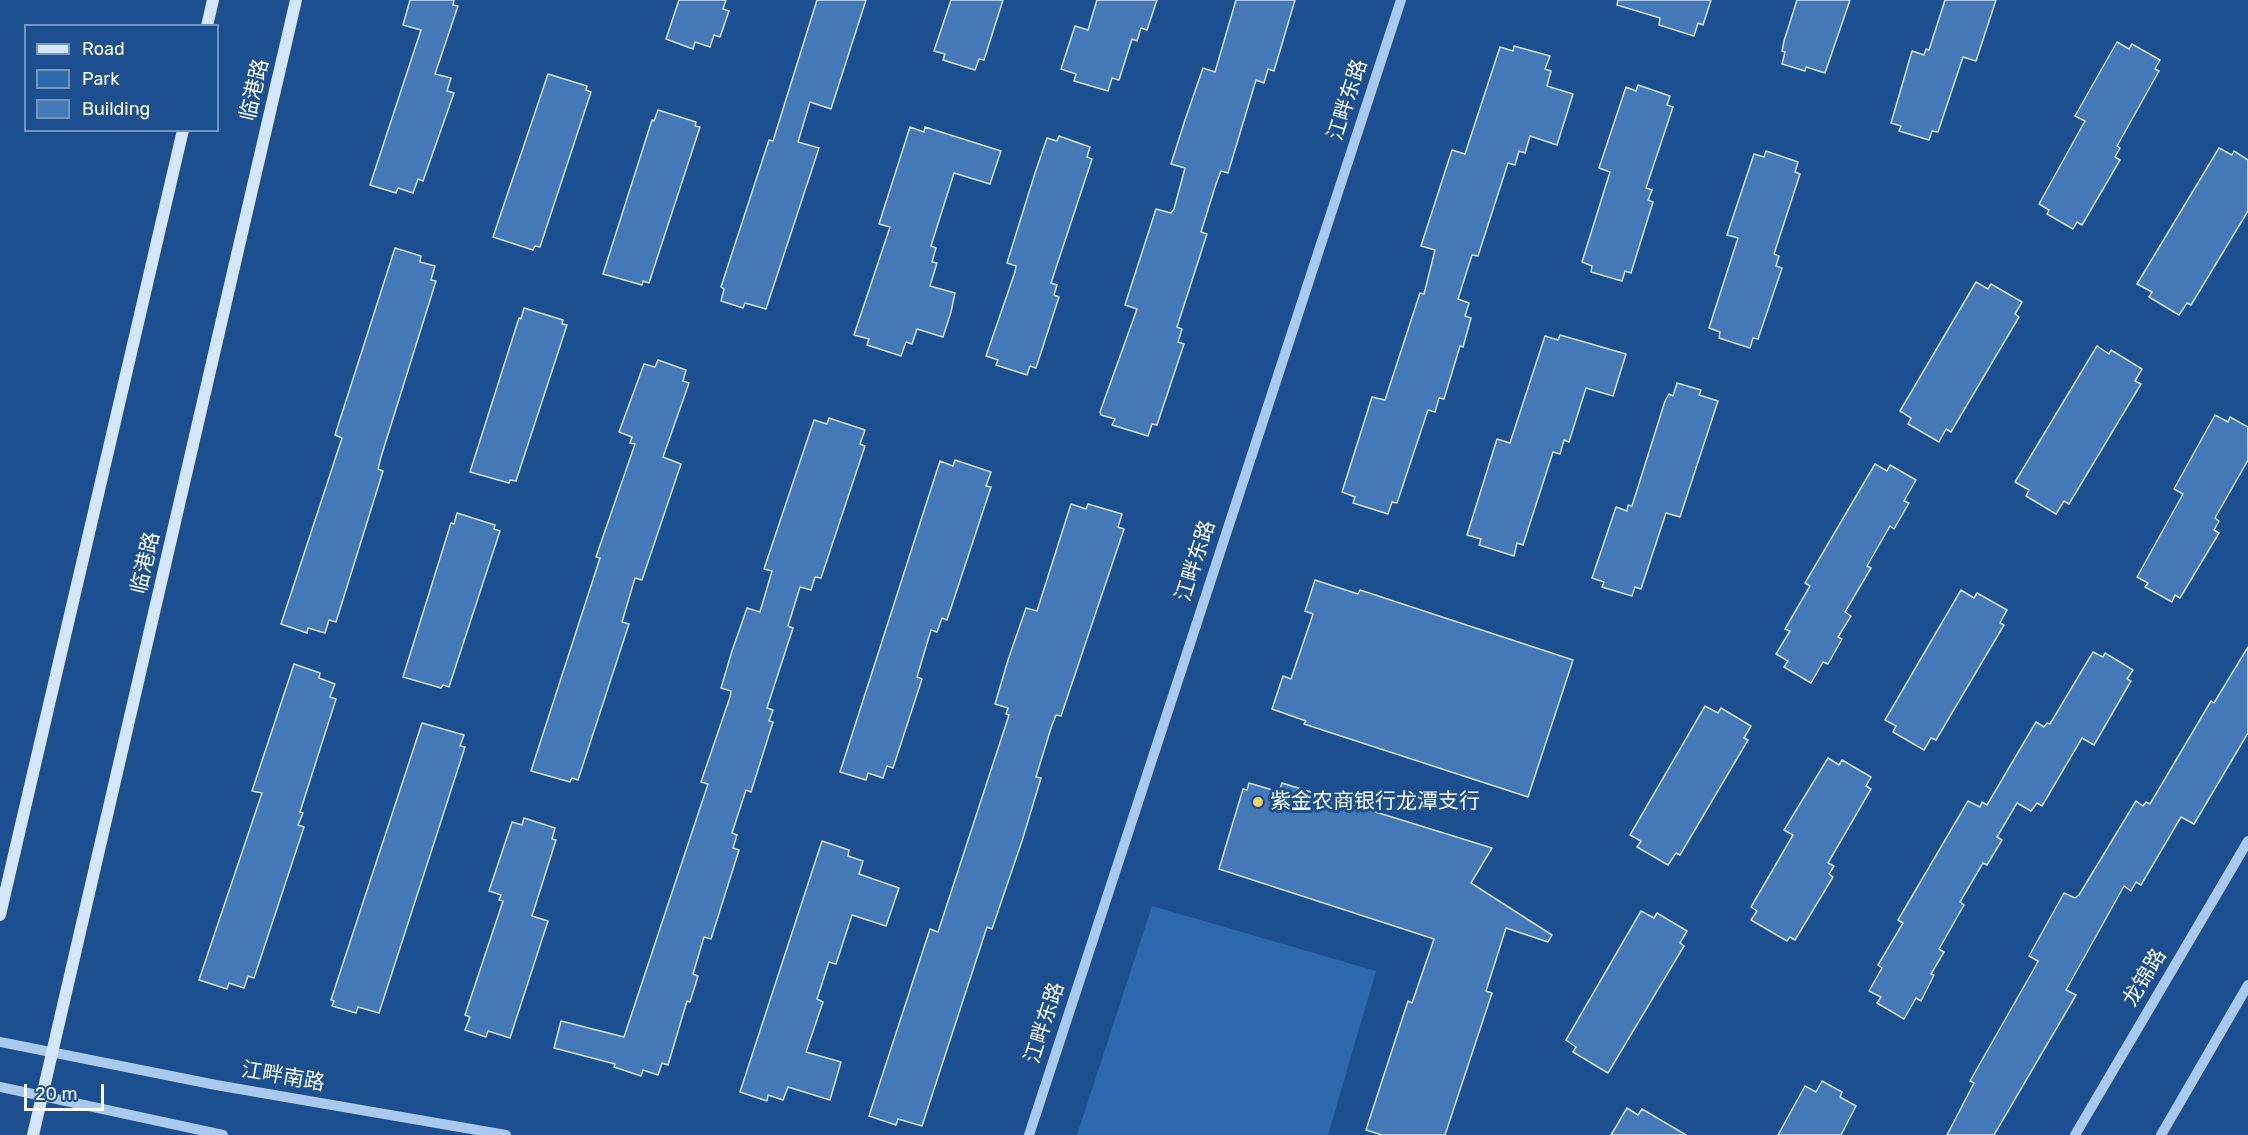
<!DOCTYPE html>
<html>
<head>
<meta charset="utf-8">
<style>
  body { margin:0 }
  #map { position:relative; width:2248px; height:1135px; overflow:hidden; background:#1b4f8f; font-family:Rubik,sans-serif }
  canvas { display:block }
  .legend { position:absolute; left:24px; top:24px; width:195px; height:108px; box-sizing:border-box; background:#1b4f8f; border:2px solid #7695bc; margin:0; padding:8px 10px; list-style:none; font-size:18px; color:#fff }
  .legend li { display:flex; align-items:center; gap:12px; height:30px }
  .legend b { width:30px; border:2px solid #7695bc }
  .scale { position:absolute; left:24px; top:1084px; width:80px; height:27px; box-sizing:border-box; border:3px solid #fff; border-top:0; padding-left:8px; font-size:18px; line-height:21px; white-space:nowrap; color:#fff; -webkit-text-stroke:4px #1b4f8f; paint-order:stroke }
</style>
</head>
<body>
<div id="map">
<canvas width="2248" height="1135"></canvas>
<ul class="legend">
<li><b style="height:8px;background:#d6e6fa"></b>Road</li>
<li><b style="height:16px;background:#2e69ad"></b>Park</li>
<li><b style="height:16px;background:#4478b7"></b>Building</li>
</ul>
<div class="scale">20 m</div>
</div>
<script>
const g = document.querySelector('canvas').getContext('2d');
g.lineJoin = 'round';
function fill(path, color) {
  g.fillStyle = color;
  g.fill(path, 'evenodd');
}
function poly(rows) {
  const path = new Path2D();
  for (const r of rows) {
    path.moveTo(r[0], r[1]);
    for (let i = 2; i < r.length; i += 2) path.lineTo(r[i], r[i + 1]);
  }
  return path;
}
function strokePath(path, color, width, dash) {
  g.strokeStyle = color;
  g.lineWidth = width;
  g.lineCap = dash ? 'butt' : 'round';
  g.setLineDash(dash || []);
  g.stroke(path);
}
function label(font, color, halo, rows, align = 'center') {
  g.font = font + ' Rubik,"Noto Sans SC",sans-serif';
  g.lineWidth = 6;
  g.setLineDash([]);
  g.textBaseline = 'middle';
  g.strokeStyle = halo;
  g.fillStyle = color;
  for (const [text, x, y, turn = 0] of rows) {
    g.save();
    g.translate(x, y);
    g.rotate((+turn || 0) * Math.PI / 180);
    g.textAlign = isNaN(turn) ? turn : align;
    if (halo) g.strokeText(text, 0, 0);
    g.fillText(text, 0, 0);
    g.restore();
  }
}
fill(poly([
  [1152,906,1376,971,1328,1135,1077,1135]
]), '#2e69ad');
const building = poly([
  [410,0,454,0,453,5,458,6,435,74,451,78,447,91,454,93,423,181,418,179,413,193,398,188,396,193,370,185,421,30,403,25,410,0],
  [679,0,726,0,723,9,729,11,720,37,714,35,710,47,695,42,693,49,666,39,679,0],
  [817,0,866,0,831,109,810,102,798,142,819,148,766,309,745,303,743,308,721,301,724,289,721,287,769,140,773,141,817,0],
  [951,0,1003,0,984,60,979,59,975,70,943,60,945,54,934,51,951,0],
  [1097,0,1157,0,1147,30,1141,28,1137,41,1132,39,1119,80,1112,78,1108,91,1074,81,1076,74,1061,69,1075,26,1088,30,1097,0],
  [1236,0,1295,0,1274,71,1268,69,1264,83,1256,80,1228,173,1221,171,1216,184,1201,232,1207,234,1177,327,1182,329,1178,342,1184,344,1157,425,1152,424,1148,436,1112,425,1115,419,1101,415,1100,412,1137,309,1125,305,1156,209,1171,213,1174,209,1185,168,1171,164,1185,120,1203,68,1215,72,1236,0],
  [1618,0,1711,0,1703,25,1698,23,1694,36,1659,25,1660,18,1617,5,1618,0],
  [1797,0,1850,0,1825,73,1806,67,1805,71,1782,64,1785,52,1782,51,1784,41,1797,0],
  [1945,0,1996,0,1976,61,1963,57,1938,132,1932,131,1929,140,1899,131,1901,126,1891,123,1912,51,1924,55,1926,49,1929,50,1945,0],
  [2117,42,2129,49,2132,44,2160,60,2155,69,2159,71,2117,146,2120,148,2115,157,2120,160,2082,225,2077,222,2073,229,2047,214,2049,210,2039,204,2085,121,2075,116,2117,42],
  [1514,46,1550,56,1545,69,1551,71,1547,86,1573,94,1557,145,1530,136,1525,153,1519,151,1515,165,1508,163,1478,256,1472,255,1458,299,1469,303,1465,316,1471,318,1463,347,1460,346,1444,399,1439,398,1435,412,1428,410,1397,503,1392,502,1388,514,1353,503,1355,497,1342,492,1372,397,1385,400,1420,293,1424,294,1435,250,1421,246,1452,150,1465,154,1500,47,1513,51,1514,46],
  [548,74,587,86,586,90,591,92,540,247,535,246,533,250,493,237,548,74],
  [1638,85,1670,96,1667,105,1673,107,1646,188,1652,190,1648,200,1653,202,1631,273,1625,271,1622,281,1591,272,1592,266,1582,262,1610,172,1599,168,1626,87,1636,91,1638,85],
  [658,110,696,122,695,126,700,127,649,283,643,281,642,285,603,274,652,120,654,121,658,110],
  [910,127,924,132,925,127,1001,151,990,184,954,173,931,246,936,248,932,262,937,263,930,286,955,293,951,312,943,337,917,329,912,344,906,342,901,356,867,345,869,339,854,335,890,227,879,224,910,127],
  [1059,136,1090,147,1087,157,1092,159,1051,283,1057,285,1054,295,1059,297,1036,368,1030,366,1027,375,996,365,998,360,986,356,1015,272,1016,266,1007,263,1035,173,1047,138,1057,141,1059,136],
  [2219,148,2232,155,2234,151,2248,160,2248,211,2191,305,2187,303,2179,315,2149,297,2152,292,2137,284,2219,148],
  [1766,151,1798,162,1795,172,1800,174,1774,254,1779,256,1776,266,1782,268,1758,339,1753,338,1750,348,1719,338,1720,332,1709,328,1738,238,1727,235,1754,154,1764,157,1766,151],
  [395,248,421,256,420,262,435,266,431,280,436,281,381,457,378,469,383,471,336,622,329,620,325,633,308,628,307,633,281,624,342,438,335,435,395,248],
  [1976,282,1988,289,1991,284,2022,302,2015,314,2019,317,1951,432,1946,429,1939,442,1908,424,1911,418,1900,411,1976,282],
  [524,308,563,320,562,324,567,325,516,481,510,480,509,483,470,472,519,318,521,319,524,308],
  [1560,335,1626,354,1613,396,1586,388,1569,442,1564,440,1560,454,1553,452,1523,545,1517,543,1514,556,1479,545,1481,539,1467,535,1497,439,1510,443,1545,336,1558,340,1560,335],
  [2097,346,2109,354,2111,350,2142,369,2135,381,2141,384,2069,504,2064,501,2056,514,2026,496,2029,490,2015,482,2097,346],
  [658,360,686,370,683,381,689,383,663,457,681,464,642,580,635,578,622,622,629,624,578,780,572,778,570,782,531,771,600,558,596,557,635,444,630,443,632,437,619,432,644,364,655,367,658,360],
  [1677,383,1701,390,1699,395,1718,401,1680,517,1666,513,1641,589,1635,587,1632,596,1602,587,1604,582,1592,578,1616,507,1627,511,1628,505,1632,506,1665,401,1669,394,1673,396,1677,383],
  [2215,415,2228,422,2230,417,2248,427,2248,460,2215,518,2219,521,2214,530,2219,533,2180,598,2175,595,2172,602,2145,587,2148,583,2137,577,2183,494,2174,489,2215,415],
  [829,418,865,430,860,444,865,446,821,578,815,577,811,590,800,587,788,626,793,628,767,708,773,710,769,721,773,722,751,792,746,790,732,833,737,835,733,848,739,850,711,939,704,937,693,974,698,976,690,1002,687,1001,668,1065,662,1063,658,1075,643,1070,641,1076,614,1067,615,1064,554,1048,561,1021,624,1037,708,784,701,782,730,697,731,691,721,688,732,651,747,608,760,612,772,571,764,569,814,420,827,424,829,418],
  [955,460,991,472,986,486,991,487,947,620,942,618,937,632,931,630,917,677,922,679,893,768,887,766,883,778,868,773,866,780,840,772,940,461,953,466,955,460],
  [1875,464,1887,471,1890,465,1916,480,1904,501,1909,503,1894,529,1890,526,1867,566,1871,568,1845,612,1851,616,1838,637,1842,639,1828,664,1823,662,1811,683,1784,667,1788,661,1776,654,1790,631,1785,629,1810,586,1805,583,1875,464],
  [1071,504,1086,509,1088,504,1122,514,1118,527,1124,529,1061,716,1056,715,1051,728,1036,777,1041,778,1022,841,992,929,987,927,922,1126,898,1119,896,1125,869,1116,930,929,938,932,1009,715,1006,714,1008,708,995,704,1008,660,1026,608,1037,611,1071,504],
  [457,513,495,525,494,529,500,531,449,687,443,685,441,688,403,677,451,523,454,524,457,513],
  [1315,580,1358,594,1360,590,1573,660,1528,797,1304,724,1306,721,1272,709,1283,676,1291,679,1313,614,1305,611,1315,580],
  [1961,590,1974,598,1977,593,2007,610,2000,623,2004,625,1936,740,1931,738,1924,750,1893,732,1896,726,1885,720,1961,590],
  [2248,647,2248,733,2194,824,2181,817,2141,885,2136,882,2131,891,2124,886,2066,990,2076,995,1994,1135,1947,1135,1974,1083,1970,1081,2035,967,2038,961,2029,956,2064,893,2075,898,2079,895,2136,801,2143,806,2146,802,2150,804,2211,701,2214,703,2248,647],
  [2093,652,2103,657,2105,653,2133,670,2127,679,2131,681,2094,745,2082,738,2042,806,2037,803,2031,811,2017,803,1997,837,2002,840,1987,865,1983,863,1960,902,1964,905,1939,949,1944,952,1931,974,1934,975,1921,1001,1916,998,1904,1019,1877,1003,1881,997,1869,991,1882,968,1878,965,1903,923,1898,920,1968,801,1980,807,1982,802,1987,805,2036,722,2044,727,2047,723,2050,724,2093,652],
  [294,664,320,673,319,678,335,684,330,697,336,699,300,812,303,813,298,825,304,827,254,978,248,976,244,988,229,983,227,989,199,980,262,793,252,791,294,664],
  [1705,706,1718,713,1721,708,1751,726,1744,738,1748,740,1680,855,1676,853,1668,865,1637,847,1641,841,1630,835,1705,706],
  [422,723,464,735,460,746,465,747,379,1013,358,1007,356,1013,332,1006,334,1001,331,1000,422,723],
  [1828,758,1839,765,1842,760,1871,777,1866,786,1871,789,1828,863,1834,866,1829,874,1833,877,1795,940,1790,937,1787,941,1751,920,1757,911,1751,907,1793,835,1784,830,1828,758],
  [1249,783,1279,792,1282,783,1492,848,1471,883,1552,935,1548,942,1506,928,1486,991,1492,993,1445,1135,1382,1135,1366,1130,1408,1001,1412,1003,1434,939,1219,869,1243,789,1247,790,1249,783],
  [524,818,555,828,552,839,556,840,532,916,548,921,510,1038,488,1031,486,1037,465,1030,470,1017,465,1015,503,901,499,900,501,895,489,891,512,822,522,825,524,818],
  [822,841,849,850,848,856,863,861,859,874,899,888,886,926,852,915,836,964,829,962,817,999,823,1002,806,1052,841,1062,830,1100,788,1087,783,1100,768,1095,767,1101,740,1092,822,841],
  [1641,911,1654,918,1657,913,1687,931,1680,943,1684,946,1608,1073,1573,1052,1576,1047,1566,1040,1641,911],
  [1822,1081,1842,1092,1840,1097,1856,1106,1841,1135,1778,1135,1805,1086,1816,1092,1822,1081],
  [1627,1108,1638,1115,1642,1109,1686,1135,1611,1135,1627,1108]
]);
fill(building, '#4478b7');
strokePath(building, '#cfe3fa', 1.5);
strokePath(poly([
  [0,1042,216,1085,506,1135],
  [0,1087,223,1135],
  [1029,1135,1401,0],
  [2075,1135,2248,841],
  [2161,1135,2248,985]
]), '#a9c9ee', 10);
strokePath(poly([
  [207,26,213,0],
  [0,915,183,130],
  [33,1135,296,0]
]), '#d6e6fa', 12);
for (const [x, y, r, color] of [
  [1258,802,6,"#ffd166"]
]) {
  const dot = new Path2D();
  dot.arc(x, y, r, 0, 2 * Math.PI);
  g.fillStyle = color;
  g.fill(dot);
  strokePath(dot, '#1b4f8f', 2);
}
label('21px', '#fff', '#1b4f8f', [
  ["临港路",255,90,-77],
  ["江畔东路",1348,100,-72],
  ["江畔东路",1196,561,-72],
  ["临港路",146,563,-77],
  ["龙锦路",2145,978,-59],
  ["江畔东路",1045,1023,-72],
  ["江畔南路",283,1077,10]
]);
label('21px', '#fff', '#1b4f8f', [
  ["紫金农商银行龙潭支行",1270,802]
], 'left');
</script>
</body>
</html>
